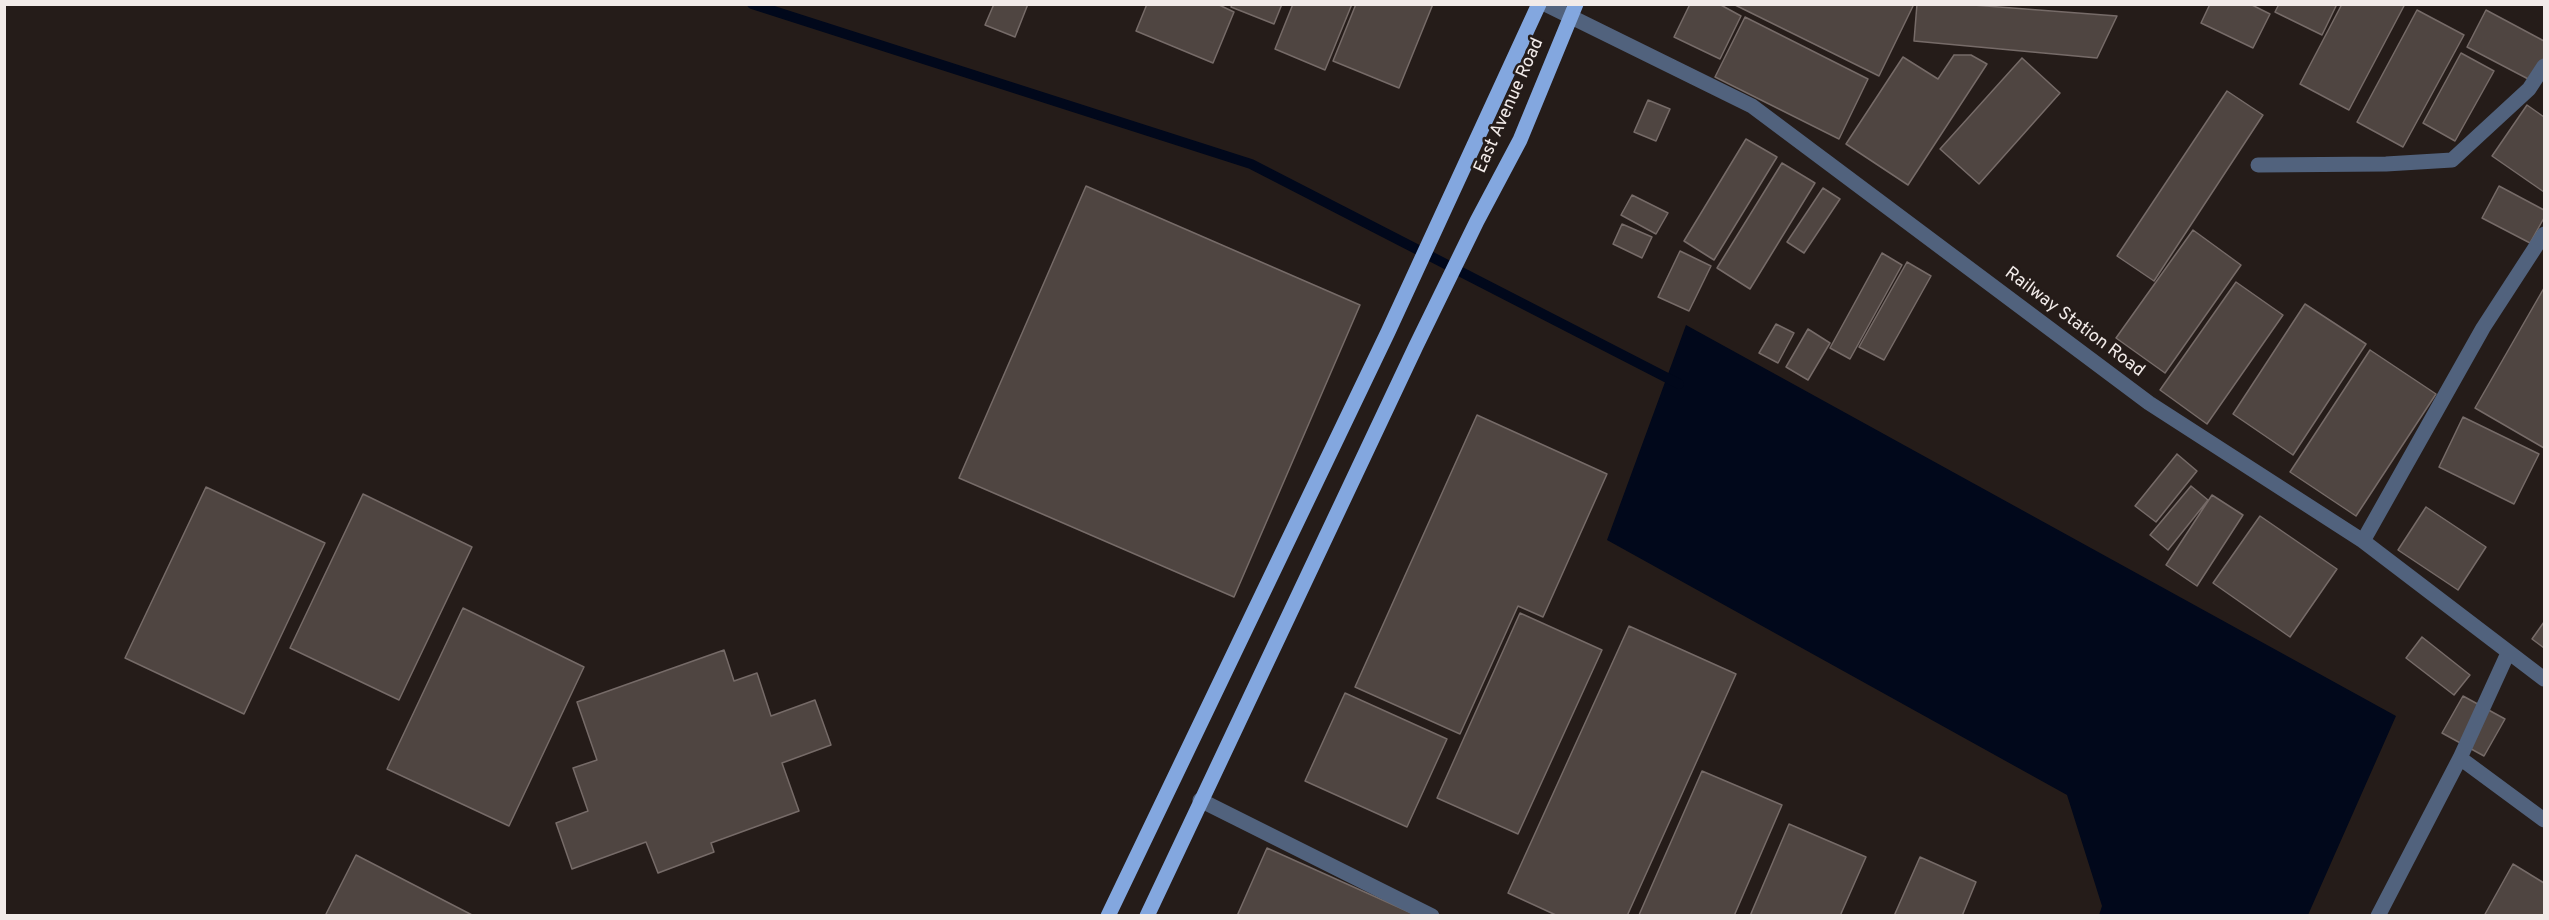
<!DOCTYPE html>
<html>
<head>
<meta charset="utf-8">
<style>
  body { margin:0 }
  #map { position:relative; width:2549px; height:920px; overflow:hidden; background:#251c19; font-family:Overpass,sans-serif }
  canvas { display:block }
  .frame { position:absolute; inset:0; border:6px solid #f2ebe9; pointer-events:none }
</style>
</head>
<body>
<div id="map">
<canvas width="2549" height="920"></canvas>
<div class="frame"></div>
</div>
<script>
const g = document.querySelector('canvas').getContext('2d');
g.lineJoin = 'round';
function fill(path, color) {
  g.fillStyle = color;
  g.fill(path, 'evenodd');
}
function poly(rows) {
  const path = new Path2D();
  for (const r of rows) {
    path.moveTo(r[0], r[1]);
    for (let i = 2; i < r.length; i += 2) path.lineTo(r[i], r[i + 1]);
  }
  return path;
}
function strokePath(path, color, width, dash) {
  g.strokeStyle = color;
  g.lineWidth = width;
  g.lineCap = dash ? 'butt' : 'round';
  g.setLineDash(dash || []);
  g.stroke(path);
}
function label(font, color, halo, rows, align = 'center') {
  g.font = font + ' Overpass,sans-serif';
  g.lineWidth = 5;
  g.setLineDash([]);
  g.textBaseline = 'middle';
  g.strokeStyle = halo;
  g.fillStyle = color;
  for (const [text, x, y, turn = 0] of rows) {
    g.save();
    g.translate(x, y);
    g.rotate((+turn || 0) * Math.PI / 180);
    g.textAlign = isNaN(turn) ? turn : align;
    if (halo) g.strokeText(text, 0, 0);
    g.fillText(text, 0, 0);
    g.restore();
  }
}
fill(poly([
  [1686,325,2396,716,2308,915,2099,915,2102,906,2067,795,1607,540]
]), '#01081b');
strokePath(poly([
  [752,4,1251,164,1679,384]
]), '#01081b', 10);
const building = poly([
  [994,4,1028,4,1015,37,985,25,994,4],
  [1147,4,1217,4,1234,12,1213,63,1136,31,1147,4],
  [1232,4,1282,4,1274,24,1231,7,1232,4],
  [1293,4,1352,4,1325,70,1275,49,1293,4],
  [1356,4,1433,4,1399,88,1333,61,1356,4],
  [1690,4,1719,4,1741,16,1720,59,1674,37,1690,4],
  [1733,4,1914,4,1879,76,1733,4],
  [1917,4,1960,4,2117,16,2097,58,1914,41,1917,4],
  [2210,4,2250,4,2270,14,2253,48,2201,23,2210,4],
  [2279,4,2337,4,2322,35,2275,12,2279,4],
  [2342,4,2405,4,2349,110,2300,84,2342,4],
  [2417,10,2464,35,2403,147,2357,122,2417,10],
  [2486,10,2544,41,2544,58,2532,81,2467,47,2486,10],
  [1745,17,1868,79,1839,139,1715,77,1745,17],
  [2461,53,2494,71,2455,141,2423,123,2461,53],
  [1954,55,1971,55,1987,64,1908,185,1846,144,1903,57,1938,79,1954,55],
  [2022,58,2060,93,1979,184,1940,149,2022,58],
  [2227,91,2263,115,2154,281,2117,256,2227,91],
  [1648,100,1670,109,1656,141,1634,132,1648,100],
  [2527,105,2544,117,2544,192,2492,156,2527,105],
  [1746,139,1777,157,1714,260,1684,241,1746,139],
  [1782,163,1815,183,1750,289,1717,268,1782,163],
  [1086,186,1360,305,1234,597,959,478,1086,186],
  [2499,186,2544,210,2544,218,2530,243,2482,218,2499,186],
  [1823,188,1840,199,1804,253,1787,242,1823,188],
  [1632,195,1668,213,1656,234,1621,215,1632,195],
  [1622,224,1652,237,1642,258,1613,244,1622,224],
  [2193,230,2241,265,2165,373,2116,338,2193,230],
  [1680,251,1711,266,1689,311,1658,297,1680,251],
  [1882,253,1902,265,1850,359,1830,348,1882,253],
  [1907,262,1931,276,1884,360,1859,347,1907,262],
  [2236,282,2283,315,2207,424,2160,390,2236,282],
  [2544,288,2544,448,2475,408,2544,288],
  [2305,304,2366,344,2293,455,2233,414,2305,304],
  [1776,324,1794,333,1778,363,1759,353,1776,324],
  [1808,329,1830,343,1808,380,1786,367,1808,329],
  [2370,350,2436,394,2356,516,2290,472,2370,350],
  [1477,415,1607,474,1543,617,1518,606,1460,734,1355,687,1477,415],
  [2463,417,2539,454,2514,504,2439,467,2463,417],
  [2177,454,2197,471,2156,522,2135,506,2177,454],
  [2191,486,2208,500,2168,550,2150,535,2191,486],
  [206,487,325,543,244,714,125,658,206,487],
  [363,494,472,547,399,700,290,648,363,494],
  [2212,495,2243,515,2197,586,2166,565,2212,495],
  [2426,507,2486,547,2458,590,2398,550,2426,507],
  [2260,516,2337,569,2290,637,2213,583,2260,516],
  [463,608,584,667,509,826,387,769,463,608],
  [1520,613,1602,650,1518,834,1437,798,1520,613],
  [2544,622,2544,648,2532,639,2544,622],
  [1629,626,1736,674,1627,916,1558,916,1508,893,1629,626],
  [2422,637,2470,675,2454,695,2406,658,2422,637],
  [724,650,734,681,757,673,771,716,815,700,831,745,782,763,799,811,711,843,714,852,658,873,646,842,572,869,556,823,588,811,573,768,597,760,577,702,724,650],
  [1345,693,1447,739,1407,827,1305,781,1345,693],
  [2463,696,2505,719,2484,756,2442,733,2463,696],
  [1702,771,1782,805,1734,916,1639,915,1702,771],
  [1789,824,1866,857,1840,916,1750,916,1789,824],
  [1267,848,1418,916,1237,916,1267,848],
  [356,855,474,916,325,916,356,855],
  [1920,857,1976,882,1962,916,1894,916,1920,857],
  [2513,864,2544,883,2544,916,2484,916,2513,864]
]);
fill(building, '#4f4541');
strokePath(building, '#766b68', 1.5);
strokePath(poly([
  [1545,4,1752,106,2149,403,2363,541,2544,679],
  [2258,165,2386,164,2452,160,2529,89,2544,66],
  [2363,541,2483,328,2544,234],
  [2460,758,2544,820],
  [1200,800,1432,916],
  [2378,916,2460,758,2508,653]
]), '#51627d', 15);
strokePath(poly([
  [1108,916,1388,332,1539,4],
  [1147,916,1416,346,1477,221,1520,140,1576,4]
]), '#83a7df', 15);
label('18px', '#f2ebe9', '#251c19', [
  ["East Avenue Road",1510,106,-66],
  ["Railway Station Road",2074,323,37]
]);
</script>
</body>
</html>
